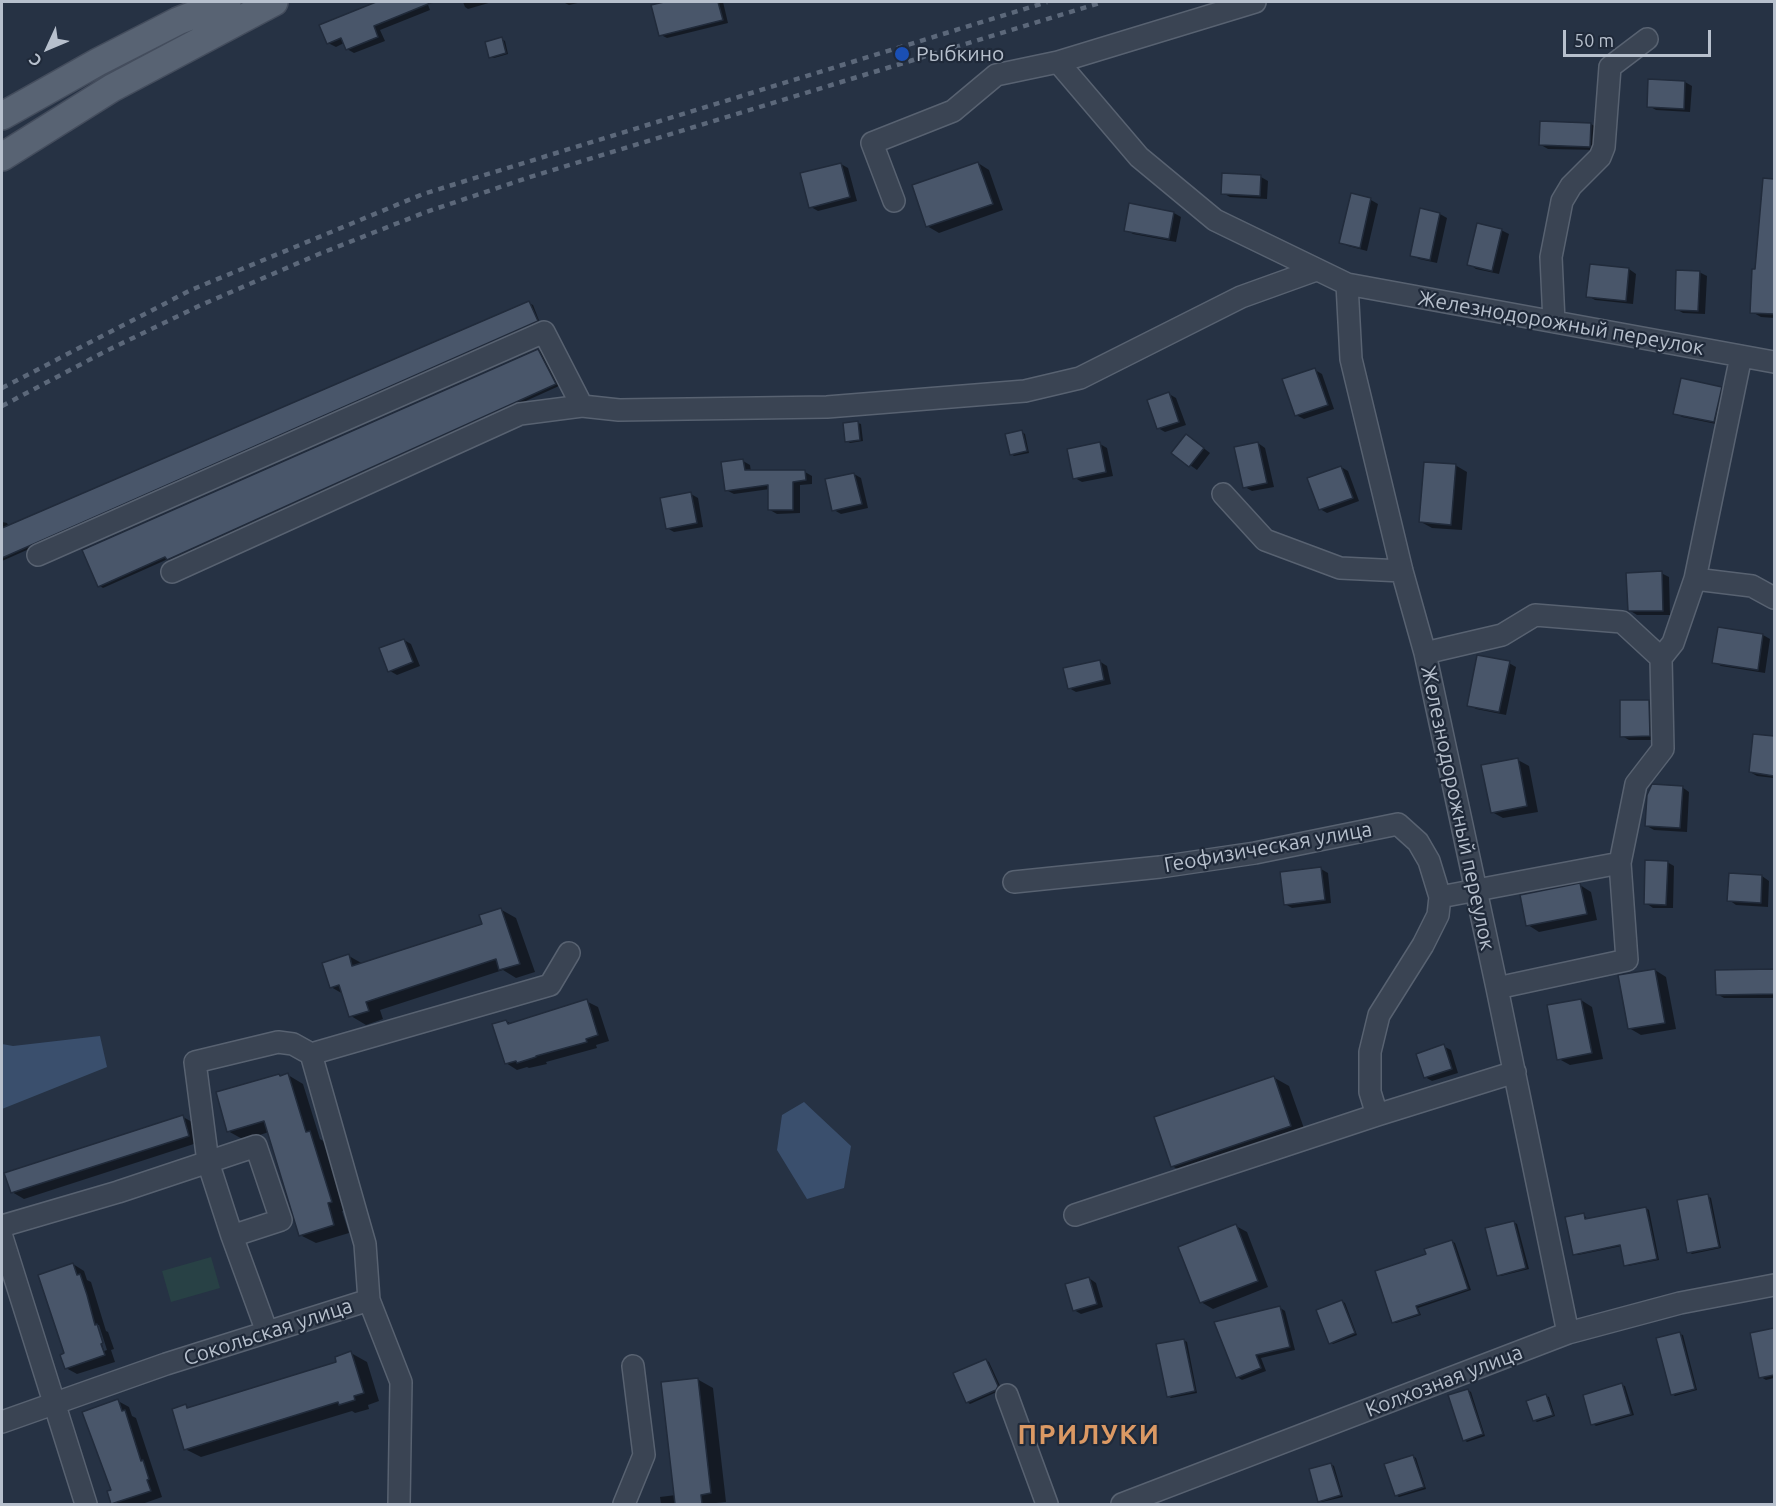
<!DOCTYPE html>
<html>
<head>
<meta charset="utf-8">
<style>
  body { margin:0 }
  #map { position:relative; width:1776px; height:1506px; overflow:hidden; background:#263244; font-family:Ubuntu,sans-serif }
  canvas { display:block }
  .frame { position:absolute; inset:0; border:3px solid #b7c0cd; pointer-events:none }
  .north { position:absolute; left:18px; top:18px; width:60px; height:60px; -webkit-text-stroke:4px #1f2939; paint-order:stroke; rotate:226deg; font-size:16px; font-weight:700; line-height:24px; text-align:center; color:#b7c0cd }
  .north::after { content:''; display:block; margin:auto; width:21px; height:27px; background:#b7c0cd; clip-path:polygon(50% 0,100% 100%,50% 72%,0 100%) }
  .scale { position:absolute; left:1563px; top:30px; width:148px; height:27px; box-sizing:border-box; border:3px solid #b7c0cd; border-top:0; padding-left:8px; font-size:18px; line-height:21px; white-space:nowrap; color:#b7c0cd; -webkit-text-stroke:4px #1f2939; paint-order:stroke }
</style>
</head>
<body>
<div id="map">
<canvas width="1776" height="1506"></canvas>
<div class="frame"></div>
<div class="north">С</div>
<div class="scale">50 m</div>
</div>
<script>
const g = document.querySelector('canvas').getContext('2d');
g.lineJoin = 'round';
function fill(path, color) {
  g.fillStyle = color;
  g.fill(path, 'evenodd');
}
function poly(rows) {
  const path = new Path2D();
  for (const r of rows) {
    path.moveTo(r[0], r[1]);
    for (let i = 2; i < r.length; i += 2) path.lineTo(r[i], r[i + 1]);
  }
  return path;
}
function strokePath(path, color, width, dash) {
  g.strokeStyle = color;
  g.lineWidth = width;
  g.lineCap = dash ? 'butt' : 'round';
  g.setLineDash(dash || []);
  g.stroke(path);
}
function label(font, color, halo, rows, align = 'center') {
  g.font = font + ' Ubuntu,sans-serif';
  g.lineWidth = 4.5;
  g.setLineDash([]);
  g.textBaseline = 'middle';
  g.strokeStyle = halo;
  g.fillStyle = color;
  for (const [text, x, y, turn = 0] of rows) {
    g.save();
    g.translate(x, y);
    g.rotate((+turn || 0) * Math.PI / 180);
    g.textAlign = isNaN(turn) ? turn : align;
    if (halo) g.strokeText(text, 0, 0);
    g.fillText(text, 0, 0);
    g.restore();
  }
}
fill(poly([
  [211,1257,220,1288,171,1302,162,1271]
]), '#284145');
fill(poly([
  [100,1036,107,1067,2,1109,2,1044,13,1046],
  [804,1102,851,1146,844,1188,807,1199,777,1150,782,1115]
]), '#3a4f6d');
fill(poly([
  [380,2,427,2,430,10,380,30,385,41,354,53,347,49,344,43,336,47,328,43,321,25],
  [463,2,492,2,468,9,465,7],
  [563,2,582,2,569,5],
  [670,2,723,2,728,23,667,38,661,35,653,6],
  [502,39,505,41,508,54,494,58,491,57],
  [1685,82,1692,86,1690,112,1656,110,1649,106],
  [1591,124,1598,128,1597,150,1548,149,1541,145],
  [978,163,989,170,1003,210,939,233,927,226],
  [841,164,848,168,857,201,818,211,811,207],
  [1224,174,1261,177,1268,181,1267,199,1230,197,1223,193],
  [1371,200,1378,204,1367,251,1348,246,1341,242],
  [1762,209,1774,210,1774,318,1761,317,1752,312],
  [1174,213,1181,217,1176,242,1133,234,1126,230],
  [1440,214,1447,218,1437,263,1419,259,1411,255],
  [1501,230,1509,234,1499,274,1476,269,1469,264],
  [1629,269,1636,274,1633,304,1595,300,1588,296],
  [1699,272,1707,276,1705,314,1683,313,1676,309],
  [529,303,533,305,540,323,2,561,2,522,7,523,9,527],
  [538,350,542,352,559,386,172,561,168,559,103,588,100,586],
  [1315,370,1322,374,1334,409,1304,419,1296,415],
  [1721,389,1728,393,1721,425,1682,417,1675,413],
  [1169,394,1176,398,1186,425,1165,432,1158,428],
  [858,423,861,424,863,441,850,443,847,441],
  [1022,432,1025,434,1029,453,1014,456,1011,454],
  [1193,440,1210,453,1197,470,1173,453],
  [1258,443,1265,448,1274,487,1252,491,1245,487],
  [1100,444,1107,448,1113,476,1082,482,1075,478],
  [743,461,750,465,751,472,805,472,812,476,812,484,800,485,800,513,777,514,770,510,770,489,734,494,726,490],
  [1455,465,1467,472,1462,530,1432,528,1421,522],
  [1341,467,1348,471,1359,501,1327,513,1320,509],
  [854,474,861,478,868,508,841,514,834,510],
  [691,494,698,498,703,527,674,532,667,528],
  [1661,573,1669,577,1670,615,1637,615,1629,610],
  [1763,635,1770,639,1765,673,1721,666,1714,662],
  [404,640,411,644,420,666,397,675,390,671],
  [1099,661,1107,666,1111,684,1076,692,1069,688],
  [1509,663,1516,667,1506,715,1476,709,1469,705],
  [1649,701,1656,706,1657,740,1629,740,1622,736],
  [1755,735,1774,738,1774,778,1757,776,1750,772],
  [1518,760,1529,766,1538,812,1503,818,1492,812],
  [1682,787,1689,792,1687,832,1654,830,1647,826],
  [1667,862,1674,866,1673,908,1653,908,1646,903],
  [1321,869,1328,873,1331,903,1292,908,1285,904],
  [1731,874,1762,876,1769,881,1768,907,1736,905,1729,900],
  [1580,885,1591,892,1597,920,1539,932,1528,925],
  [500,909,516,918,535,972,516,978,503,970,380,1010,383,1019,366,1025,351,1016,343,994,331,987,349,956,363,964,484,925],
  [1655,970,1666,977,1676,1029,1641,1035,1629,1028],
  [1717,971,1774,971,1774,998,1724,998,1717,994],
  [1581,1000,1592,1007,1603,1059,1570,1065,1559,1059],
  [586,1001,598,1007,609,1041,596,1045,597,1048,546,1062,547,1064,529,1068,527,1067,517,1070,506,1063,506,1021,512,1024],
  [1443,1046,1451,1050,1458,1073,1432,1081,1425,1077],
  [288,1075,303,1084,320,1139,325,1142,346,1210,342,1211,349,1233,316,1243,300,1235,269,1132,244,1140,228,1131,281,1077],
  [1273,1077,1289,1086,1306,1134,1188,1175,1172,1166],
  [183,1117,194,1123,200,1142,24,1199,12,1192],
  [1708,1196,1711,1198,1721,1248,1692,1254,1689,1252],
  [1646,1208,1649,1210,1659,1260,1628,1266,1625,1265,1622,1246,1578,1255,1574,1254,1583,1215,1586,1217,1587,1221],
  [1514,1222,1517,1224,1529,1269,1501,1276,1498,1275],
  [1236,1226,1247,1232,1268,1287,1213,1309,1201,1302],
  [1452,1241,1455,1243,1471,1290,1418,1308,1421,1315,1396,1323,1393,1322,1428,1255],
  [73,1264,84,1271,87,1280,91,1282,106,1331,108,1332,114,1349,111,1350,115,1362,77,1374,66,1368],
  [96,1325,99,1325,107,1350,104,1351],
  [1089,1278,1096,1283,1103,1307,1081,1314,1074,1310],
  [1342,1301,1345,1303,1357,1335,1333,1344,1330,1342],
  [1279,1307,1285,1311,1295,1350,1261,1358,1266,1371,1242,1380,1237,1377],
  [1774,1329,1774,1378,1766,1380,1761,1377,1752,1334],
  [1680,1334,1683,1335,1697,1390,1675,1396,1672,1394],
  [1184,1340,1187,1342,1197,1393,1171,1398,1168,1396],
  [351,1353,367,1362,379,1401,368,1405,369,1409,355,1413,352,1411,201,1457,185,1449,186,1406,190,1408,338,1363],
  [986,1360,989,1362,1001,1388,999,1391,970,1404,967,1402],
  [697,1379,713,1388,726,1502,716,1503,716,1504,661,1504,660,1497,676,1495],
  [1622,1385,1625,1386,1634,1415,1596,1426,1593,1424],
  [1468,1390,1471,1392,1485,1436,1467,1442,1464,1440],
  [1546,1396,1549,1397,1555,1416,1537,1422,1534,1420],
  [118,1401,129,1407,132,1416,136,1418,162,1497,142,1504,113,1504,108,1492,113,1491],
  [1413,1456,1416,1458,1426,1489,1399,1497,1396,1495],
  [1331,1464,1334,1466,1343,1497,1322,1502,1319,1501]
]), '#0007');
const building = poly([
  [376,2,433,2,374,26,378,37,346,50,341,38,327,44,319,25,376,2],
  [664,2,718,2,723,20,659,36,651,5,664,2],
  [502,37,506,53,489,58,485,42,502,37],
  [1648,79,1685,81,1684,109,1647,107,1648,79],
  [1540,121,1591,123,1590,147,1539,145,1540,121],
  [978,162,993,204,926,227,912,185,978,162],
  [841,163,850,197,809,208,800,173,841,163],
  [1222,173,1261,175,1260,196,1221,194,1222,173],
  [1763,178,1774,179,1774,314,1750,313,1752,269,1755,269,1763,178],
  [1351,193,1371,198,1360,248,1339,243,1351,193],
  [1129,203,1174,212,1169,239,1124,231,1129,203],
  [1420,208,1440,213,1430,260,1410,256,1420,208],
  [1477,223,1502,229,1492,271,1467,265,1477,223],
  [1590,264,1629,268,1626,301,1586,297,1590,264],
  [1676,270,1700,271,1698,311,1675,310,1676,270],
  [529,301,538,321,2,558,2,528,529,301],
  [538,349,556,384,167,560,165,557,98,587,82,550,538,349],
  [1315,368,1328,405,1295,416,1282,379,1315,368],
  [1681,378,1722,387,1714,422,1673,414,1681,378],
  [1169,392,1179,422,1157,429,1147,400,1169,392],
  [858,421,860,440,845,442,843,423,858,421],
  [1022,430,1027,451,1010,455,1005,434,1022,430],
  [1186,434,1204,448,1189,467,1171,453,1186,434],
  [1100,442,1106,472,1073,479,1067,449,1100,442],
  [1258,442,1267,483,1243,488,1234,447,1258,442],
  [743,459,745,470,805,470,806,480,793,482,793,510,768,510,768,485,725,491,721,462,743,459],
  [1424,462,1456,464,1451,525,1419,522,1424,462],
  [1341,466,1353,498,1319,510,1307,478,1341,466],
  [854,473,862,504,832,511,825,479,854,473],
  [691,492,697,523,666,529,660,498,691,492],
  [1662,571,1663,611,1628,611,1626,573,1662,571],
  [1718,627,1763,634,1758,670,1712,663,1718,627],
  [404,639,413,662,388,672,379,648,404,639],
  [1477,655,1510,661,1499,712,1467,706,1477,655],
  [1100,660,1104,680,1068,689,1063,668,1100,660],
  [1620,700,1649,700,1650,736,1620,737,1620,700],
  [1753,734,1774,736,1774,776,1749,772,1753,734],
  [1518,758,1527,806,1491,813,1481,765,1518,758],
  [1652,784,1683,786,1680,828,1645,826,1647,795,1652,784],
  [1645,860,1668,861,1666,905,1644,904,1645,860],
  [1321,867,1325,900,1284,905,1280,872,1321,867],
  [1729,873,1762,875,1761,903,1727,901,1729,873],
  [1580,883,1587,914,1526,926,1520,895,1580,883],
  [501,908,520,964,499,970,496,959,366,1002,369,1011,349,1017,339,985,330,988,322,963,349,954,352,966,482,924,479,915,501,908],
  [1655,969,1665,1023,1628,1029,1618,975,1655,969],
  [1774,969,1774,994,1716,995,1715,970,1774,969],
  [587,999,598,1035,586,1039,587,1042,536,1056,536,1057,517,1063,516,1061,505,1064,492,1024,506,1020,508,1024,587,999],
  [1581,999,1592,1053,1557,1060,1547,1005,1581,999],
  [1444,1044,1452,1069,1424,1078,1416,1054,1444,1044],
  [288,1073,306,1132,310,1131,332,1202,328,1203,334,1225,299,1236,264,1121,227,1132,216,1092,279,1074,280,1076,288,1073],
  [1274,1076,1291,1126,1171,1167,1154,1117,1274,1076],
  [183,1115,189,1136,11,1193,4,1173,183,1115],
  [1708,1194,1719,1247,1687,1253,1677,1200,1708,1194],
  [1646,1207,1657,1259,1624,1266,1620,1245,1573,1255,1565,1217,1584,1213,1585,1219,1646,1207],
  [1514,1221,1526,1268,1497,1276,1485,1228,1514,1221],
  [1236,1224,1258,1281,1200,1303,1178,1247,1236,1224],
  [1452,1240,1468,1289,1416,1306,1419,1314,1392,1323,1375,1271,1426,1254,1424,1249,1452,1240],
  [73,1263,77,1275,80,1274,87,1295,95,1325,97,1324,103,1343,101,1344,105,1355,65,1369,60,1355,64,1353,38,1275,73,1263],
  [1089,1277,1097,1304,1073,1311,1065,1284,1089,1277],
  [1342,1300,1355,1333,1329,1344,1316,1310,1342,1300],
  [1280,1306,1290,1347,1256,1355,1261,1368,1236,1378,1214,1322,1280,1306],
  [1774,1328,1774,1375,1759,1378,1750,1333,1774,1328],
  [1680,1332,1695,1389,1671,1395,1656,1338,1680,1332],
  [1184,1339,1195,1391,1167,1397,1156,1344,1184,1339],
  [351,1351,364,1393,354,1396,355,1400,339,1405,338,1402,184,1450,172,1409,186,1404,187,1408,336,1362,335,1357,351,1351],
  [986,1359,998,1386,996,1390,966,1403,953,1373,986,1359],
  [698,1378,711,1493,701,1495,702,1504,675,1504,661,1382,698,1378],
  [1622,1383,1631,1414,1591,1425,1583,1395,1622,1383],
  [1468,1389,1483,1434,1463,1441,1448,1395,1468,1389],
  [1546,1394,1553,1415,1533,1421,1526,1401,1546,1394],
  [118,1399,122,1411,125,1410,141,1461,143,1460,149,1479,147,1480,151,1491,111,1504,107,1491,111,1490,82,1412,118,1399],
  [1413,1455,1424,1487,1395,1496,1384,1464,1413,1455],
  [1331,1463,1341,1495,1318,1502,1309,1469,1331,1463]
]);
fill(building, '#49566a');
strokePath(building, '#212b3b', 1.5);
const minor = poly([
  [1058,62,1139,157,1215,220,1347,284,1774,362],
  [894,201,872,143,953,111,996,75,1058,62,1255,2],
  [1347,284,1351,359,1402,571,1425,653,1497,988,1568,1333],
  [1554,322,1551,257,1562,201,1571,186,1600,157,1604,147,1610,67,1647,39],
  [1223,494,1265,540,1340,568,1402,571],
  [38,555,544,332,582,406],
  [172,572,520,414,582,406,619,410,827,407,1025,391,1080,378,1241,297,1316,270],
  [1695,579,1741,356],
  [1425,653,1502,635,1535,615,1622,622,1661,658,1663,749,1636,784,1620,863,1627,960,1497,988],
  [1661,658,1673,643,1695,579,1752,586,1774,598],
  [1014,882,1160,867,1255,853,1398,824,1418,842,1429,861,1440,897,1438,915,1423,945,1379,1015,1370,1052,1370,1092,1377,1115],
  [1440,897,1620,863],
  [311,1054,550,985,569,953],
  [1075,1215,1377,1115,1515,1072],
  [2,1226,118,1192,256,1146,281,1220,232,1236],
  [2,1237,86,1504],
  [267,1332,232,1236,208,1162,195,1062,278,1042,293,1044,311,1054,365,1244,369,1300],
  [1007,1395,1047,1504],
  [2,1422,166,1364,369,1300,401,1382,399,1504],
  [624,1504,644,1455,633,1366],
  [1122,1504,1568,1333,1680,1303,1774,1285]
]);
const major = poly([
  [2,116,98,62,178,21,227,2],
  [2,157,112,88,274,2]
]);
strokePath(minor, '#586271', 24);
strokePath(major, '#444d5d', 30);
strokePath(minor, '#3a4453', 21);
strokePath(major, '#586373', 27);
strokePath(poly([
  [2,388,191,290,423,194,1047,2],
  [2,406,106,351,201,305,319,254,426,212,527,178,1103,2]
]), '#5c687a', 4.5, [6, 6]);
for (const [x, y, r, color] of [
  [902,54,8,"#1a4fb4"]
]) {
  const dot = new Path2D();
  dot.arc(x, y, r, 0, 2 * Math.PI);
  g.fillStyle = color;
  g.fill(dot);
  strokePath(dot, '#1f2939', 2);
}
label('21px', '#b7c0cd', '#1f2939', [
  ["Рыбкино",916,54]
], 'left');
label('21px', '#b7c0cd', '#1f2939', [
  ["Железнодорожный переулок",1561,323,10],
  ["Железнодорожный переулок",1458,808,78],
  ["Геофизическая улица",1268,847,-10],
  ["Сокольская улица",268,1332,-18],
  ["Колхозная улица",1444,1381,-21]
]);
g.letterSpacing = '1.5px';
label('bold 27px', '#db9964', '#1f2939', [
  ["ПРИЛУКИ",1089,1435]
]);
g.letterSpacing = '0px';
</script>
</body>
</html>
